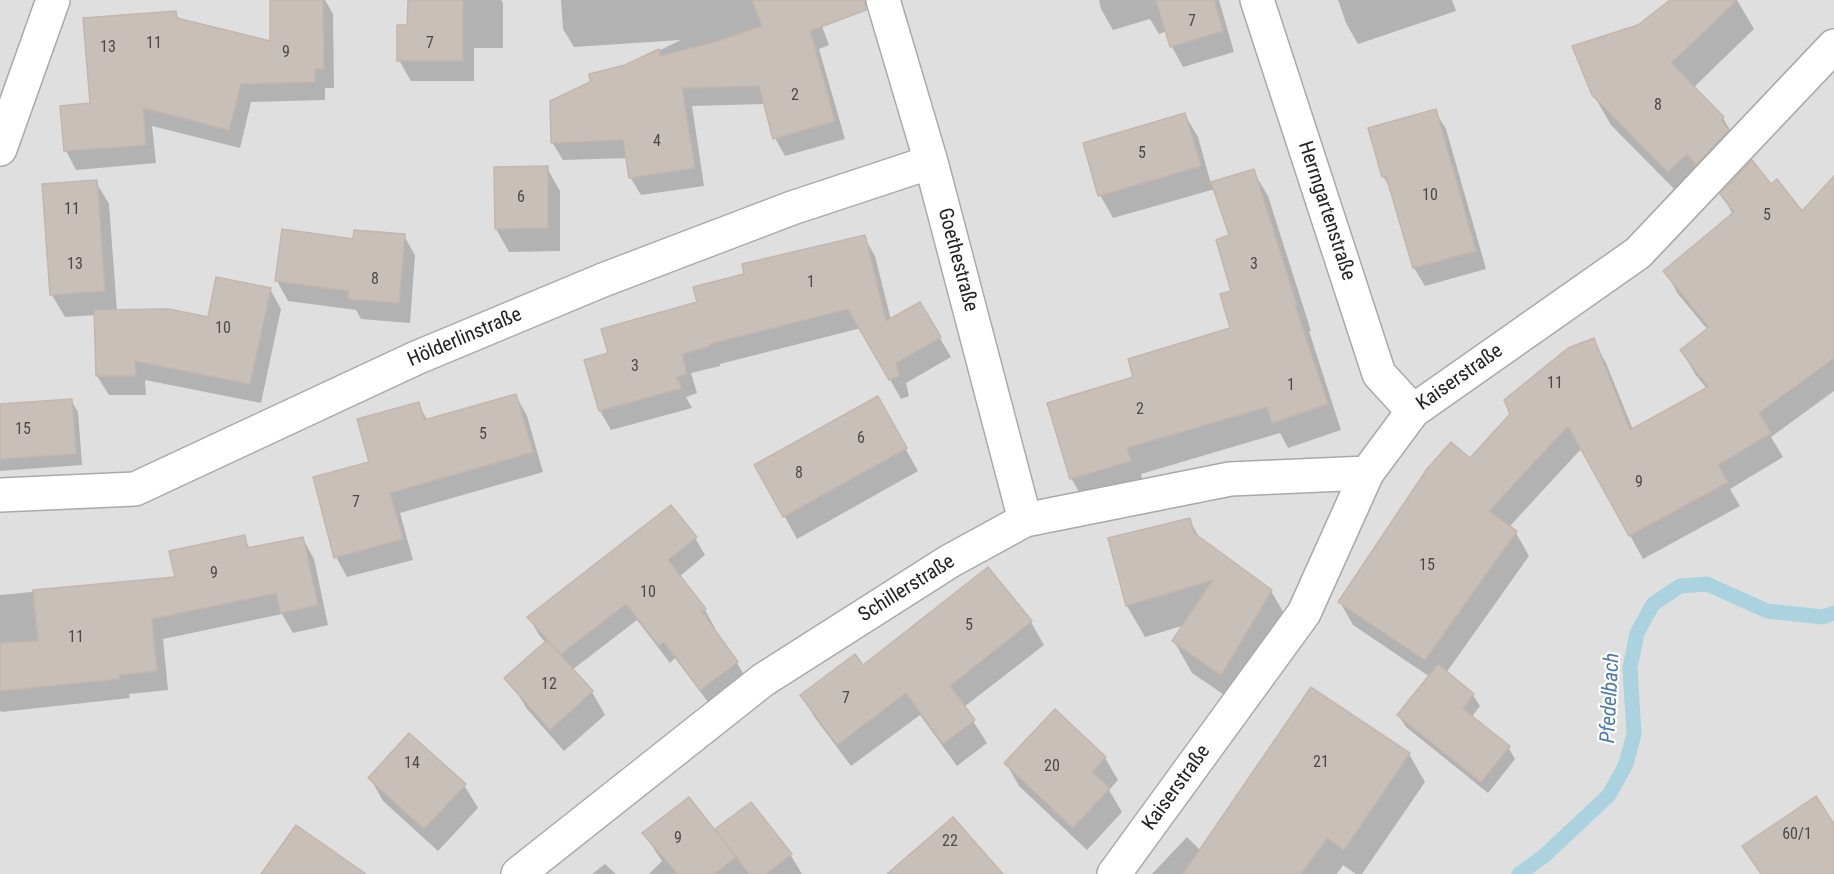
<!DOCTYPE html>
<html>
<head>
<meta charset="utf-8">
<style>
  body { margin:0 }
  canvas { display:block; background:#f2efe9 }
</style>
</head>
<body>
<canvas width="1834" height="874"></canvas>
<script>
const g = document.querySelector('canvas').getContext('2d');
g.lineJoin = 'round';
function fill(path, color) {
  g.fillStyle = color;
  g.fill(path, 'evenodd');
}
function poly(rows) {
  const path = new Path2D();
  for (const r of rows) {
    path.moveTo(r[0], r[1]);
    for (let i = 2; i < r.length; i += 2) path.lineTo(r[i], r[i + 1]);
  }
  return path;
}
function strokePath(path, color, width, dash) {
  g.strokeStyle = color;
  g.lineWidth = width;
  g.lineCap = dash ? 'butt' : 'round';
  g.setLineDash(dash || []);
  g.stroke(path);
}
function label(font, color, halo, rows, align = 'center') {
  g.font = font + ' "Roboto Condensed",sans-serif';
  g.lineWidth = 4.5;
  g.setLineDash([]);
  g.textBaseline = 'middle';
  g.strokeStyle = halo;
  g.fillStyle = color;
  for (const [text, x, y, turn = 0] of rows) {
    g.save();
    g.translate(x, y);
    g.rotate((+turn || 0) * Math.PI / 180);
    g.textAlign = isNaN(turn) ? turn : align;
    if (halo) g.strokeText(text, 0, 0);
    g.fillText(text, 0, 0);
    g.restore();
  }
}
fill(poly([
  [0,0,1834,0,1834,874,0,874]
]), '#e0dfdf');
fill(poly([
  [271,0,325,0,333,14,334,88,325,88,325,100,251,102,240,148,152,126,156,163,76,170,66,151,62,107,92,105,175,13,180,20,272,43],
  [409,0,501,0,503,3,503,48,474,48,474,81,411,81,399,60,409,26],
  [561,0,812,0,829,45,819,49,845,139,785,156,775,138,765,104,692,106,704,186,641,195,630,177,628,158,563,160,552,142,551,102,681,40,574,47,563,29],
  [1099,0,1219,0,1234,52,1183,67,1172,47,1167,31,1159,34,1150,19,1113,30,1101,9],
  [1338,0,1452,0,1456,11,1358,44,1346,23],
  [1672,0,1737,0,1754,29,1693,88,1723,118,1740,147,1686,201,1611,125,1593,94,1638,27],
  [1435,111,1446,129,1486,269,1425,286,1414,268,1392,192,1383,176],
  [1185,115,1198,137,1211,184,1253,171,1268,196,1311,331,1309,331,1341,430,1288,448,1280,433,1141,474,1144,487,1086,504,1071,478,1135,378,1232,329,1233,292,1231,236,1215,189,1113,218,1100,195],
  [547,168,560,191,560,251,509,252,496,229],
  [96,182,109,204,117,311,209,319,270,289,281,309,261,403,145,380,146,395,109,395,97,376,96,315,65,317,52,295],
  [1834,185,1834,391,1771,437,1783,457,1730,489,1740,506,1643,559,1582,448,1509,527,1516,533,1529,556,1446,673,1473,695,1480,706,1471,718,1508,747,1515,759,1488,793,1406,727,1399,716,1430,677,1353,625,1340,602,1470,460,1593,340,1606,363,1633,430,1707,389,1695,374,1682,351,1708,330,1678,294,1665,271,1733,215,1722,194,1771,186,1802,213],
  [404,236,415,255,410,323,361,319,356,310,288,301,277,281,355,241],
  [864,237,875,256,891,320,920,304,951,357,906,383,909,396,901,399,861,328,720,364,720,366,691,373,697,393,686,397,692,408,611,430,600,411,585,361,609,354,699,304,746,275],
  [516,396,527,416,543,472,400,513,413,560,347,577,336,557,418,404,428,421],
  [877,398,918,471,797,539,756,465],
  [71,400,78,412,82,465,0,471,0,421],
  [1189,520,1201,540,1271,591,1289,622,1239,705,1192,673,1174,641,1185,625,1145,637,1127,606,1110,539],
  [244,537,250,549,303,539,314,559,328,625,293,633,282,614,163,639,168,690,129,694,130,698,1,712,0,710,0,595,177,578],
  [695,538,705,555,679,577,705,610,715,628,713,629,737,663,747,680,711,706,675,658,670,663,637,620,572,670,592,692,605,715,564,751,527,709,513,686,546,643,539,635,529,617],
  [988,569,1031,622,1044,645,964,707,987,743,957,766,920,715,851,766,815,718,802,696,863,667],
  [1409,754,1425,782,1362,874,1356,874,1343,865,1337,874,1152,874,1187,837,1201,851],
  [1105,758,1118,780,1109,790,1122,812,1087,850,1019,786,1006,763],
  [370,778,464,785,478,808,438,851,383,801],
  [644,834,723,839,790,854,802,874,649,874,662,861],
  [605,864,616,874,592,874]
]), '#0003');
strokePath(poly([
  [1519,874,1544,856,1609,795,1626,764,1634,734,1630,668,1637,633,1653,604,1680,586,1707,584,1767,611,1823,617,1834,613]
]), '#aad3df', 15);
const building = poly([
  [270,0,323,0,324,69,315,69,315,82,241,84,229,130,143,108,146,145,64,151,60,106,90,103,83,18,176,11,177,18,270,41,270,0],
  [408,0,463,0,463,61,397,61,397,25,407,25,408,0],
  [752,0,865,0,866,10,810,31,835,121,773,139,759,86,682,88,695,168,629,178,623,140,551,143,550,101,590,82,589,74,625,65,659,49,660,56,715,42,762,26,752,0],
  [1156,0,1214,0,1223,31,1170,47,1156,0],
  [1670,0,1737,0,1671,63,1724,117,1721,120,1729,130,1696,165,1687,154,1668,172,1592,95,1572,46,1638,25,1670,0],
  [1436,109,1476,251,1413,268,1386,176,1382,177,1368,128,1436,109],
  [1185,113,1201,166,1098,196,1083,143,1185,113],
  [1752,160,1771,184,1777,179,1802,211,1834,176,1834,358,1759,413,1771,433,1718,465,1728,482,1629,536,1568,426,1489,511,1517,531,1425,660,1338,602,1427,469,1451,442,1470,458,1510,414,1504,400,1568,348,1594,338,1630,430,1708,387,1680,350,1709,327,1663,271,1734,212,1720,194,1752,160],
  [548,166,548,228,495,229,494,167,548,166],
  [1254,169,1297,305,1295,305,1328,404,1272,423,1267,407,1127,448,1131,461,1070,479,1047,403,1133,377,1128,359,1230,328,1220,294,1231,291,1216,240,1229,235,1211,182,1254,169],
  [97,180,105,291,50,295,42,184,97,180],
  [282,229,353,239,354,230,405,234,399,303,348,299,349,291,275,281,282,229],
  [865,235,886,321,920,302,941,337,896,363,899,376,889,380,848,309,710,344,710,346,682,354,687,374,676,377,682,388,599,411,584,360,608,353,601,329,697,302,693,287,744,274,742,264,865,235],
  [216,277,271,288,250,384,135,361,136,376,96,376,94,310,169,309,208,317,216,277],
  [516,394,533,452,390,493,403,539,334,558,313,477,369,462,357,419,419,402,424,420,516,394],
  [878,396,907,448,783,517,754,465,878,396],
  [72,399,76,454,0,459,0,404,72,399],
  [671,505,697,537,668,560,706,609,702,612,738,662,700,690,664,642,659,646,626,604,561,654,527,617,671,505],
  [1190,518,1194,533,1272,590,1221,675,1172,641,1213,580,1126,606,1108,538,1190,518],
  [245,535,247,548,303,537,318,605,281,613,276,593,152,619,157,671,119,675,119,679,0,691,0,643,38,641,33,590,175,577,169,551,245,535],
  [988,567,1032,621,950,686,975,720,943,744,906,693,837,745,800,695,855,654,863,665,988,567],
  [547,640,593,691,550,730,504,678,547,640],
  [1438,664,1474,694,1463,709,1510,746,1481,782,1397,715,1438,664],
  [1311,687,1410,753,1344,850,1327,838,1301,874,1183,874,1311,687],
  [1055,709,1106,757,1092,772,1110,788,1073,828,1004,763,1055,709],
  [409,733,466,784,424,829,368,778,409,733],
  [1816,796,1834,824,1834,874,1761,874,1742,846,1816,796],
  [689,797,736,857,714,874,678,874,642,833,689,797],
  [751,802,792,854,766,874,749,874,715,829,751,802],
  [953,817,1003,874,887,874,953,817],
  [296,825,366,874,261,874,296,825]
]);
fill(building, '#c7bfb8');
strokePath(building, '#c4b6ab', 1.5);
const minor = poly([
  [883,0,931,162,1025,520],
  [1257,0,1379,374,1413,411],
  [0,149,53,0],
  [0,495,135,489,416,358,603,280,792,208,931,162],
  [518,874,763,680,950,561,1025,520,1230,479,1367,473],
  [1114,874,1304,613,1367,473,1413,411,1638,253,1834,46]
]);
strokePath(minor, '#a9a9a9', 36);
strokePath(minor, '#fff', 33);
label('16px', '#4b4948', null, [
  ["7",1192,22],
  ["11",154,44],
  ["7",430,44],
  ["13",108,48],
  ["9",286,53],
  ["2",795,96],
  ["8",1658,106],
  ["4",657,142],
  ["5",1142,154],
  ["10",1430,196],
  ["6",521,198],
  ["11",72,210],
  ["5",1767,216],
  ["13",75,265],
  ["3",1254,265],
  ["8",375,280],
  ["1",811,283],
  ["10",223,329],
  ["3",635,367],
  ["11",1555,384],
  ["1",1291,386],
  ["2",1140,410],
  ["15",23,430],
  ["5",483,435],
  ["6",861,439],
  ["8",799,474],
  ["9",1639,483],
  ["7",356,503],
  ["15",1427,566],
  ["9",214,574],
  ["10",648,593],
  ["5",969,626],
  ["11",76,638],
  ["12",549,685],
  ["7",846,699],
  ["21",1321,763],
  ["14",412,764],
  ["20",1052,767],
  ["60/1",1797,835],
  ["9",678,839],
  ["22",950,842]
]);
label('20px', '#222', '#fff', [
  ["Herrngartenstraße",1326,211,72],
  ["Goethestraße",957,260,75],
  ["Hölderlinstraße",465,338,-23],
  ["Kaiserstraße",1460,378,-35],
  ["Schillerstraße",907,589,-32],
  ["Kaiserstraße",1177,788,-54]
]);
label('italic 21px', '#4a7aab', '#fff', [
  ["Pfedelbach",1611,698,-87]
]);
</script>
</body>
</html>
